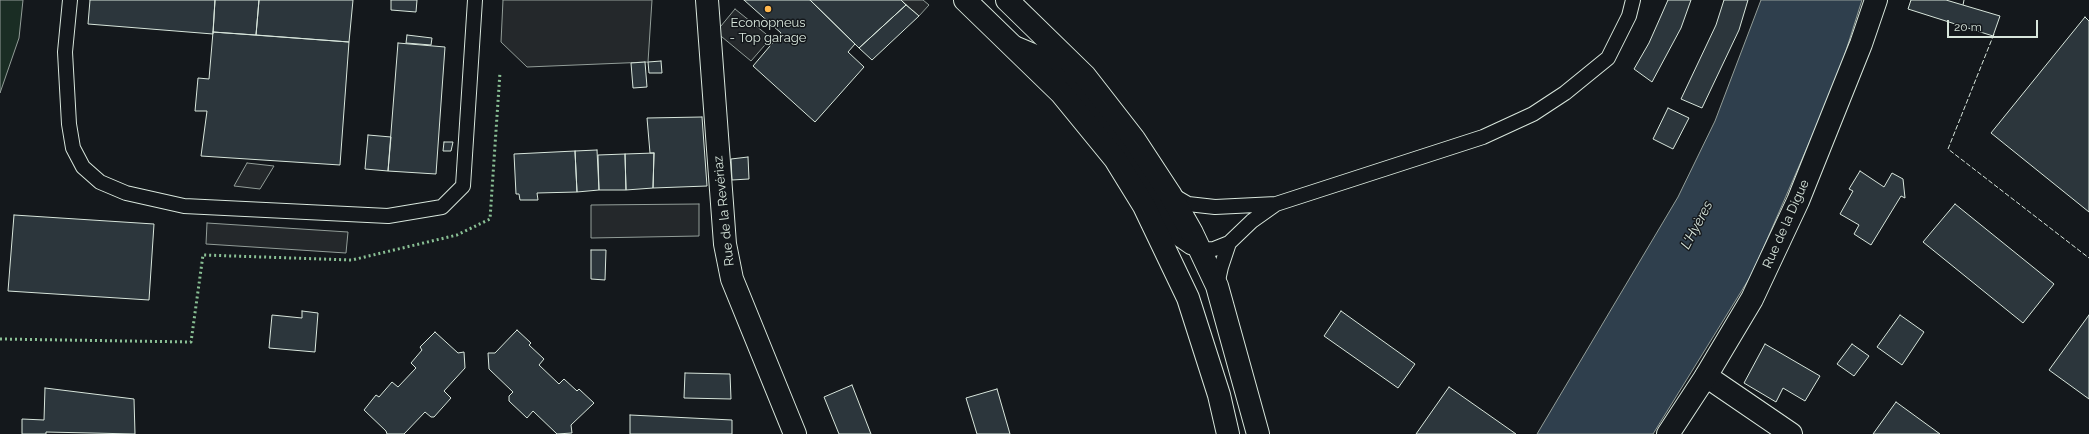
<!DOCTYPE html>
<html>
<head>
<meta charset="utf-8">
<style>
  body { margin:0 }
  #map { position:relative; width:2089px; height:434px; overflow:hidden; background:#14181c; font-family:Raleway,sans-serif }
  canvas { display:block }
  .scale { position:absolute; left:1947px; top:20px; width:91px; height:18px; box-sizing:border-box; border:2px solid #d8e6dc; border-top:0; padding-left:5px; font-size:12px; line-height:14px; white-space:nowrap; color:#d8e6dc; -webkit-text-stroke:3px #14181c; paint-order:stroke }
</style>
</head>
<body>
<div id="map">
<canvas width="2089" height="434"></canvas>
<div class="scale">20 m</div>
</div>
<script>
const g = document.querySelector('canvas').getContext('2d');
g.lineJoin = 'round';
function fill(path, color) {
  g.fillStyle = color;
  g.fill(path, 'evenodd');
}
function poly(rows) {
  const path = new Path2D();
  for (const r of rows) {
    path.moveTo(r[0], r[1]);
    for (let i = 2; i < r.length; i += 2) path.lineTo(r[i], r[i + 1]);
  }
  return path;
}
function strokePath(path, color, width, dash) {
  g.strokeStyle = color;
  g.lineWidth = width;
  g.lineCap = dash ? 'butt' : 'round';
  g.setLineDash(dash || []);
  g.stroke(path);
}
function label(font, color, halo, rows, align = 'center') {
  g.font = font + ' Raleway,sans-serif';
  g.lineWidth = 3;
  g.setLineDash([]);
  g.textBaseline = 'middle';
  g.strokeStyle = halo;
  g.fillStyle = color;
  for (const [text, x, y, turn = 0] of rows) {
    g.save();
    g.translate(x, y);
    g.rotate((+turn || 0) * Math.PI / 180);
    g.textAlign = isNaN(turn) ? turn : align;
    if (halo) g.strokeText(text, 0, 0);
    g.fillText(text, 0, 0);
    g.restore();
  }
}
const green = poly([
  [0,0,23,0,19,38,0,93,0,0]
]);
fill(green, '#1a2d24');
strokePath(green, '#939e99', 1);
const parking = poly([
  [503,0,652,0,648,62,527,67,501,42,503,0],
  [901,0,923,0,929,5,919,16,901,0],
  [735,9,771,38,751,61,716,32,735,9],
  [247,163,274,166,260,189,234,186,247,163],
  [699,204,699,236,591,238,591,205,699,204],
  [207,223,348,232,346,253,206,244,207,223]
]);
fill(parking, '#24282b');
strokePath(parking, '#939e99', 1);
const water = poly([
  [1761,0,1862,0,1837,79,1752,274,1653,434,1537,434,1678,197,1715,121,1761,0]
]);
fill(water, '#2f3f4d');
strokePath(water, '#939e99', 1);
const building = poly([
  [90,0,215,0,213,34,88,24,90,0],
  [215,0,259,0,256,35,213,32,215,0],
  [259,0,353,0,349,42,256,35,259,0],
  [391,0,417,0,416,12,391,10,391,0],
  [744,0,810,0,855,44,848,52,864,67,815,122,753,66,781,33,744,0],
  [810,0,901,0,906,5,859,48,810,0],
  [1668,0,1691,0,1681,28,1652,82,1634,69,1649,43,1668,0],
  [1724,0,1748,0,1739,30,1702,108,1681,99,1716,25,1724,0],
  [1911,0,1946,0,2000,16,1993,36,1908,9,1911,0],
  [906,5,919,16,872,60,859,48,906,5],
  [2085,17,2089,21,2089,212,1991,133,2085,17],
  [213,32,349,42,340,165,201,156,207,111,195,111,198,78,209,79,213,32],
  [407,35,432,38,431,45,406,43,407,35],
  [398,43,445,47,436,174,388,171,398,43],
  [661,61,662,73,649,73,648,62,661,61],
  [645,62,647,87,633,88,631,63,645,62],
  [1668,108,1689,118,1673,149,1653,139,1668,108],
  [702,117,707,186,653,188,654,153,650,153,647,118,702,117],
  [368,135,391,137,388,171,365,169,368,135],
  [444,142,453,142,451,151,443,151,444,142],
  [597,150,599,190,577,192,575,151,597,150],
  [575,151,577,192,537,193,538,200,520,200,519,194,516,194,514,154,575,151],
  [654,153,653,188,626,190,625,154,654,153],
  [625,154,626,190,599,190,598,155,625,154],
  [748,157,749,179,732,180,731,159,748,157],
  [1860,171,1884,187,1892,173,1903,179,1905,198,1901,196,1871,245,1854,234,1859,225,1840,214,1853,191,1849,189,1860,171],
  [1955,204,2054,284,2023,323,1923,242,1955,204],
  [14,215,154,224,149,300,8,291,14,215],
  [591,250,606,250,605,280,591,279,591,250],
  [302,311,318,313,315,352,269,348,272,315,302,318,302,311],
  [1341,311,1415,364,1398,388,1324,336,1341,311],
  [1900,315,1924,332,1902,365,1877,347,1900,315],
  [2089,315,2089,399,2049,370,2089,315],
  [517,330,531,343,529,345,544,359,539,365,559,384,564,379,577,391,579,389,594,403,571,425,572,433,557,434,533,411,527,418,509,401,509,396,513,392,489,369,488,353,495,353,517,330],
  [435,332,458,353,464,352,465,368,444,391,451,398,434,417,431,417,425,412,404,434,387,434,386,431,364,410,376,395,379,397,392,382,398,387,416,368,411,363,422,350,420,347,435,332],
  [1765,344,1820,376,1805,401,1783,388,1776,402,1744,383,1765,344],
  [1852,344,1869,356,1854,376,1837,364,1852,344],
  [685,373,730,374,731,399,684,398,685,373],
  [852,385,871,434,839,434,824,397,852,385],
  [1449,387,1516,434,1416,434,1449,387],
  [45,388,134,399,135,434,46,432,46,434,22,434,22,419,44,420,45,388],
  [997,389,1010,434,977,434,966,398,997,389],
  [1896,402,1940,434,1873,434,1896,402],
  [630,415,732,420,732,434,630,434,630,415]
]);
fill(building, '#2c363c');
strokePath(building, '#d8e6dc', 1);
const service = poly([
  [70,0,65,52,69,124,73,148,83,167,100,182,126,193,184,206,388,216,442,207,463,186,475,0],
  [1017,44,1048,57,1124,149,1177,238,1190,247,1201,250,1214,249,1229,243],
  [1171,194,1188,204,1215,207,1276,204,1483,137,1533,114,1565,93,1608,58,1629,16,1633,0],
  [1217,285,1221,267,1229,243,1252,221,1276,204]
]);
const minor = poly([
  [707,0,725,244,732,279,795,434],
  [1706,376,1791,434]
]);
const tertiary = poly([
  [1668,434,1706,376,1752,299,1798,201,1861,44,1876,0]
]);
const primary = poly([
  [965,0,1061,93,1115,159,1144,206,1188,298,1219,395,1228,434],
  [1007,0,1085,76,1134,139,1170,194,1192,233,1217,286,1258,434]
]);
strokePath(service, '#d8e6dc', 16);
strokePath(minor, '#d8e6dc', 24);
strokePath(tertiary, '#d8e6dc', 24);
strokePath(primary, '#d8e6dc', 24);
strokePath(service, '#14181c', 14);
strokePath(minor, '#14181c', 22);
strokePath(tertiary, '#14181c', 22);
strokePath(primary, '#14181c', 22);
strokePath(poly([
  [0,339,191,342,203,255,352,260,457,235,490,219,500,72]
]), '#8ac095', 3, [2, 3]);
strokePath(poly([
  [1964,0,1963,5,1964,6],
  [1994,34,1948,149,2089,258]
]), '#d8e6dc', 1, [5, 2]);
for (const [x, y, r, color] of [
  [768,9,4,"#ffb74d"]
]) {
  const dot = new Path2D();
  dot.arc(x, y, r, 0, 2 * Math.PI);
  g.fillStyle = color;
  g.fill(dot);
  strokePath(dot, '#14181c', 1.5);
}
label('13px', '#d8e6dc', '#14181c', [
  ["Econopneus",768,23],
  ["- Top garage",768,38]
]);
label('13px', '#d8e6dc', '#14181c', [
  ["Rue de la Revériaz",724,211,-96],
  ["Rue de la Digue",1786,224,-66]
]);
label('italic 14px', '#d8e6dc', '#14181c', [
  ["L'Hyères",1697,225,-62]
]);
</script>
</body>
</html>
